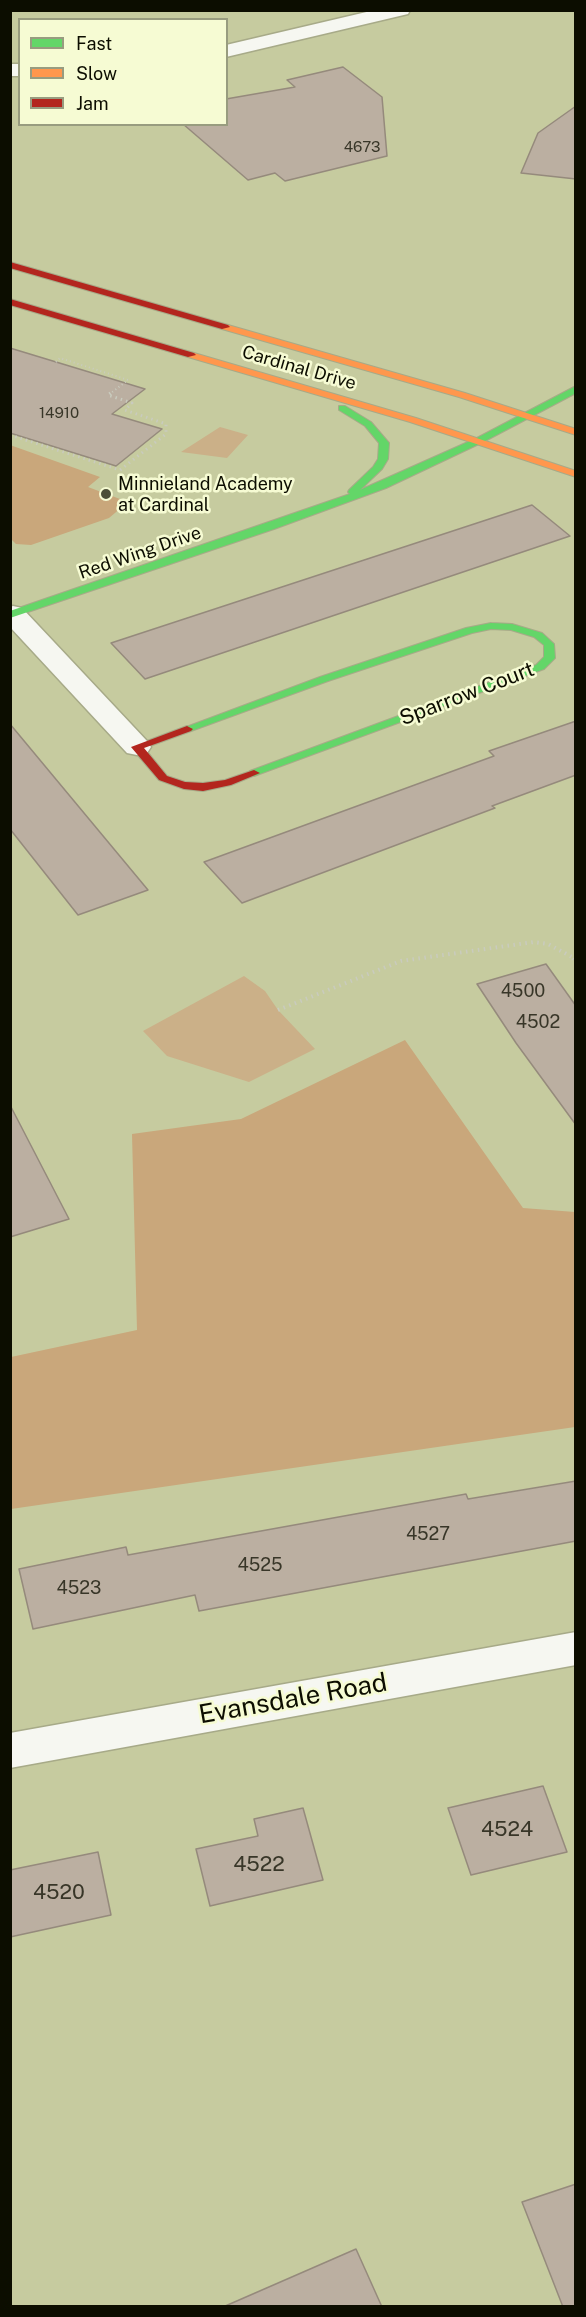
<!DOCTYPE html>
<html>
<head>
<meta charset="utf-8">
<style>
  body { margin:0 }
  #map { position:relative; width:586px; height:2317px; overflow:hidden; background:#c6cb9f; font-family:"Public Sans",sans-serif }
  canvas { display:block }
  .frame { position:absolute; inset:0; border:12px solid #0c0d00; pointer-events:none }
  .legend { position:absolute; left:18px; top:18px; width:210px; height:108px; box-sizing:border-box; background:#f6fbd3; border:2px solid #989c7f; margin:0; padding:8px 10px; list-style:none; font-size:18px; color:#0c0d00 }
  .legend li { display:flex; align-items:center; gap:12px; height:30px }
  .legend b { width:30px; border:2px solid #989c7f }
</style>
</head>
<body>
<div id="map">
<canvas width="586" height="2317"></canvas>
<div class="frame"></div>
<ul class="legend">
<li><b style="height:8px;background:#63d668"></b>Fast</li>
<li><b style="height:8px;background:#ff974d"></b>Slow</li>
<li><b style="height:8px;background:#b3261e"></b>Jam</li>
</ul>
</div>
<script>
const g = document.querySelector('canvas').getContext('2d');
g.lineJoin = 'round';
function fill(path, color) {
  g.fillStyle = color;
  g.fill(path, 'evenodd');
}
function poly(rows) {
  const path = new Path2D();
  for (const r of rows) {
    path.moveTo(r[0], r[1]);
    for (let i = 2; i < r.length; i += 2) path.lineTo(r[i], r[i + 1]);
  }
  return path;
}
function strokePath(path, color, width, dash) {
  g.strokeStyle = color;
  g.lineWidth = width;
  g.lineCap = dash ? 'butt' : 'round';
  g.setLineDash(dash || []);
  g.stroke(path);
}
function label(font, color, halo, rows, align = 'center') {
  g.font = font + ' "Public Sans",sans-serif';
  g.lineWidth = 5;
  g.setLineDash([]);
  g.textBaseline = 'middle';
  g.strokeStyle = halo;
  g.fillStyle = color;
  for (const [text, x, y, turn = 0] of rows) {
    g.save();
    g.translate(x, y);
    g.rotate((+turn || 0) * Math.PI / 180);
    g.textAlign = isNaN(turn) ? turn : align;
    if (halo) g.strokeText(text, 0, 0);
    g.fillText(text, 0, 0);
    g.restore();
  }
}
fill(poly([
  [220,427,248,435,227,458,181,452],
  [244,976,265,991,278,1010,315,1049,249,1082,167,1056,143,1031]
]), '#cbb088');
fill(poly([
  [10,445,100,477,88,487,128,502,109,518,31,545,16,544,11,539],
  [405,1040,523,1208,575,1212,575,1427,11,1509,11,1357,137,1330,132,1134,241,1119]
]), '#c9a77b');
const building = poly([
  [343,67,382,97,387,156,285,181,275,173,248,180,183,124,226,124,226,99,295,87,287,80,343,67],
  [576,106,576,179,521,173,538,133,576,106],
  [10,348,145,389,112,414,162,429,116,466,10,433,10,348],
  [532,505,570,536,145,679,111,643,532,505],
  [576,721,576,775,492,806,495,808,242,903,204,862,494,756,489,751,576,721],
  [10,724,148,890,78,915,10,829,10,724],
  [546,964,576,1006,576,1125,516,1043,477,984,546,964],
  [10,1105,69,1219,10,1237,10,1105],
  [576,1481,576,1541,199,1611,195,1595,33,1629,19,1569,126,1547,128,1555,466,1494,468,1499,576,1481],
  [543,1786,567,1852,471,1875,448,1808,543,1786],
  [303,1808,323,1880,210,1906,196,1849,258,1836,254,1819,303,1808],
  [98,1852,111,1915,10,1937,10,1870,98,1852],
  [576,2184,576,2307,563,2307,522,2202,576,2184],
  [356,2249,382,2307,223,2307,356,2249]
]);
fill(building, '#bbafa1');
strokePath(building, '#958a7c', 1.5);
const street = poly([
  [375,10,410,10,408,14,226,57,226,45,375,10],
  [10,64,20,64,20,76,10,76,10,64],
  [13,606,22,608,147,741,151,747,147,753,137,755,127,753,10,627,10,607,13,606],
  [576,1632,576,1665,10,1768,10,1733,576,1632]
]);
const fast = poly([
  [576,386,576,393,483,442,386,488,274,529,10,618,10,611,350,494,348,492,349,490,373,467,378,459,379,443,365,426,339,410,339,406,345,406,371,422,389,443,388,459,382,469,360,490,477,438,576,386],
  [491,623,512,624,542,633,554,644,555,658,544,669,254,776,250,775,250,771,536,665,544,657,544,645,534,637,511,630,491,629,472,633,328,681,191,731,183,731,181,729,320,677,466,628,491,623]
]);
const slow = poly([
  [222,325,228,325,465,393,576,429,576,435,459,397,222,329,222,325],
  [188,353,194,353,416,418,576,471,576,477,410,422,188,357,188,353]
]);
const jam = poly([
  [10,262,228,325,230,327,222,329,10,268,10,262],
  [10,299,194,353,196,355,188,357,10,305,10,299],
  [187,726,193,729,191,731,144,748,167,776,185,782,203,783,225,780,254,770,260,773,231,785,203,791,184,789,159,780,131,747,187,726]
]);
strokePath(street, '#a7aa88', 3);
strokePath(fast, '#a7aa88', 2);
strokePath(slow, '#a7aa88', 2);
strokePath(jam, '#a7aa88', 2);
strokePath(poly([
  [56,362,60,358,128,380,111,393]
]), '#c9cbbe', 2, [1, 3]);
strokePath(poly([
  [10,435,120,470,166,434,166,424,125,410,132,403,108,395,113,391]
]), '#c9cbbe', 3, [1.5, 4]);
strokePath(poly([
  [576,955,572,957,576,962],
  [278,1010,401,961,534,942,548,944,572,957]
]), '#c9cbbe', 4, [1.5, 4.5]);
fill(street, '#f6f7f1');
fill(fast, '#63d668');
fill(slow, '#ff974d');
fill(jam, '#b3261e');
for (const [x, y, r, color] of [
  [106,494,6,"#4d5038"]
]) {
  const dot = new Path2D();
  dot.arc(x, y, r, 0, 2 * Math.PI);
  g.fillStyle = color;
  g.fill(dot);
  strokePath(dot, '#f6fbd3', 2);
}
label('15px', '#383628', null, [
  ["4673",362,147],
  ["14910",59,413]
]);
label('18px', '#0c0d00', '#f6fbd3', [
  ["Cardinal Drive",299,368,16],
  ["Red Wing Drive",140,553,-19]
]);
label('18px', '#0c0d00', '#f6fbd3', [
  ["Minnieland Academy",118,484],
  ["at Cardinal",118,505]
], 'left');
label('18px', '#383628', null, [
  ["4500",523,991],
  ["4502",538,1022],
  ["4527",428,1534],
  ["4525",260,1565],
  ["4523",79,1588]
]);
label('21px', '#0c0d00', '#f6fbd3', [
  ["Sparrow Court",467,694,-21]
]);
label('21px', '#383628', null, [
  ["4524",507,1830],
  ["4522",259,1865],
  ["4520",59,1893]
]);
label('26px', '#0c0d00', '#f6fbd3', [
  ["Evansdale Road",293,1699,-10]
]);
</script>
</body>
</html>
